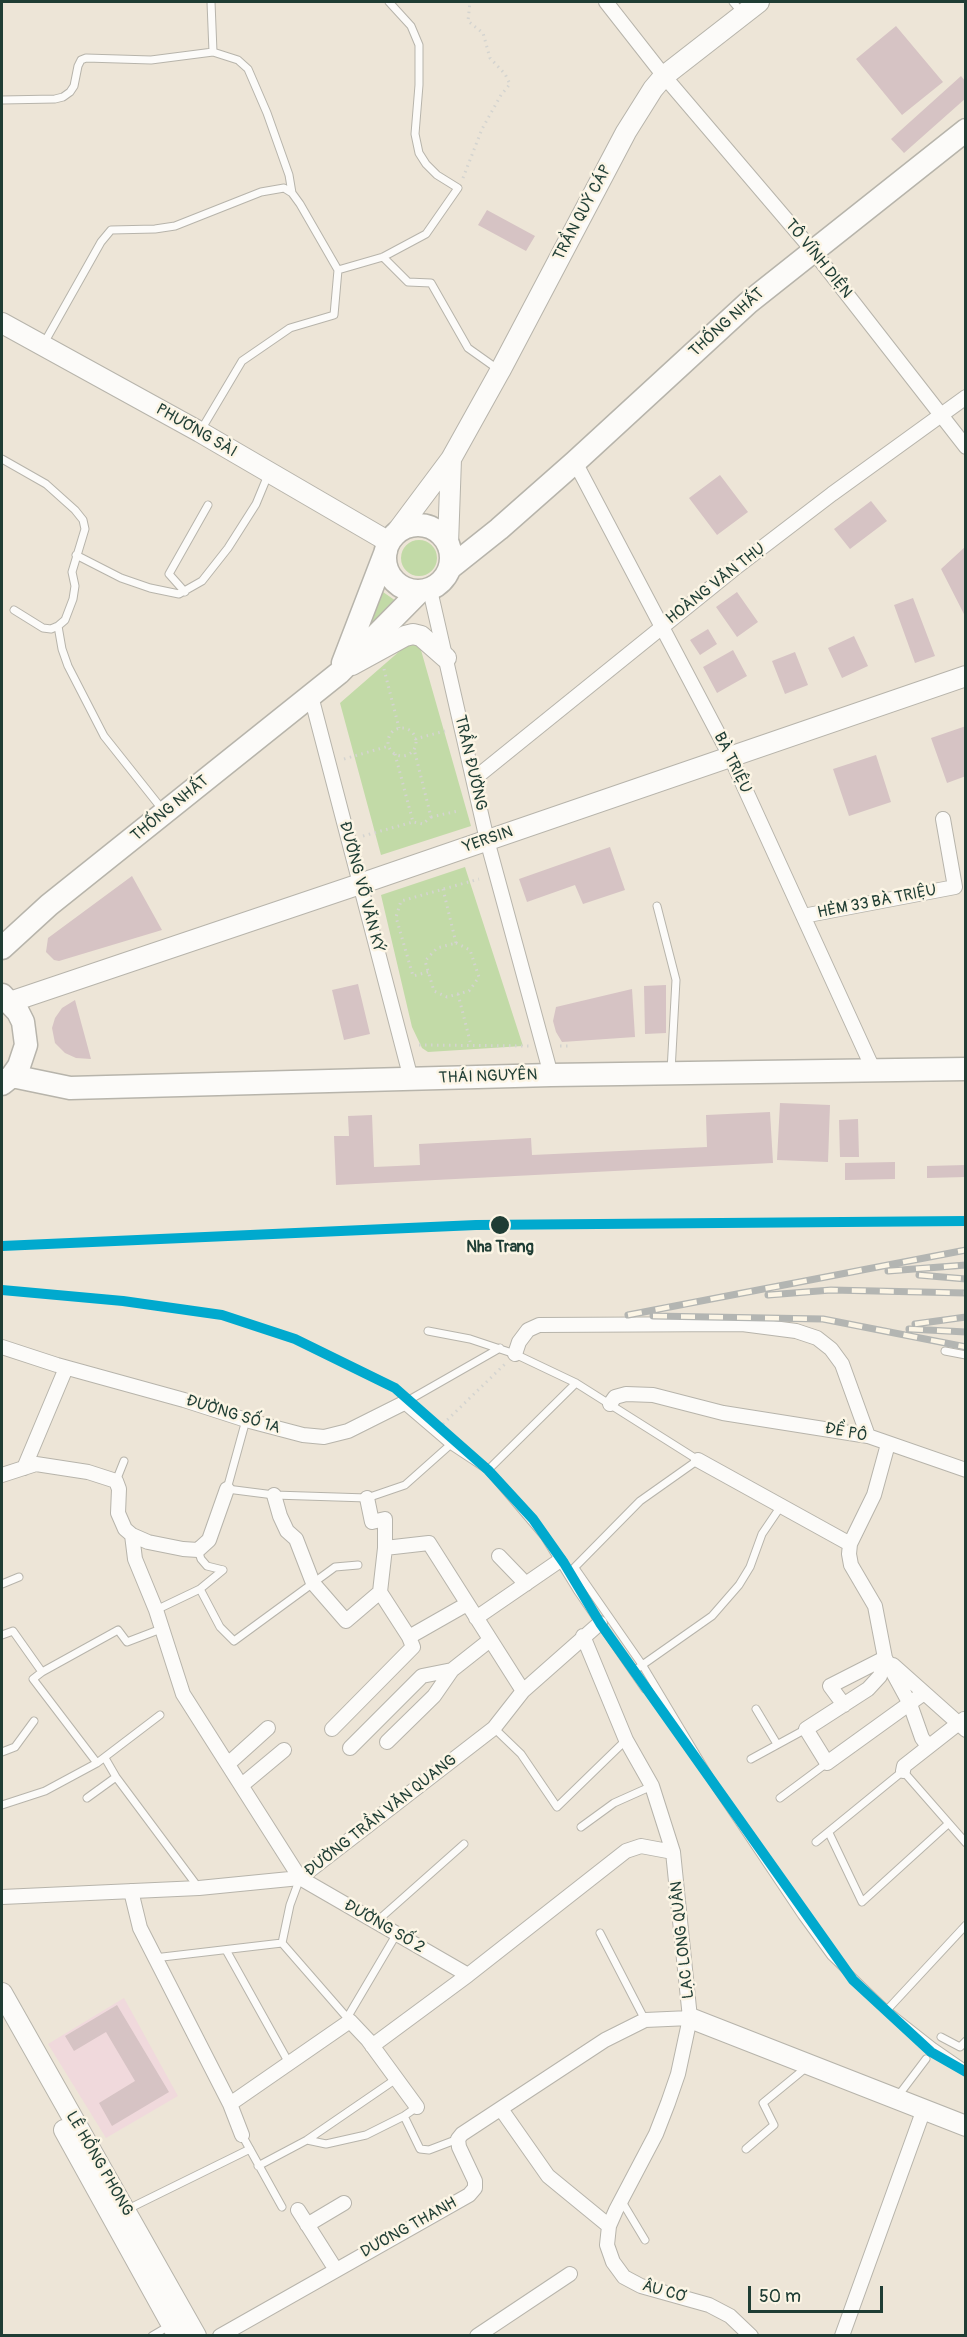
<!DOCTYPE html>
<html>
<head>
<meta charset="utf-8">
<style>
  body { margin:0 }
  #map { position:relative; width:967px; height:2337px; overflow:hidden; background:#ede5d7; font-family:Pangolin,sans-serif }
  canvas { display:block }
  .frame { position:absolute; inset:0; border:3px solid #1f3d34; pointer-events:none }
  .scale { position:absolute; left:748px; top:2286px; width:135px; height:27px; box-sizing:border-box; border:3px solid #1f3d34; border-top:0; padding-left:8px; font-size:18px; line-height:21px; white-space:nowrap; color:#1f3d34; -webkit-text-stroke:4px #fcf5e5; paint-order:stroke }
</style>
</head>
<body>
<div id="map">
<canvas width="967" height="2337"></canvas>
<div class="frame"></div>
<div class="scale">50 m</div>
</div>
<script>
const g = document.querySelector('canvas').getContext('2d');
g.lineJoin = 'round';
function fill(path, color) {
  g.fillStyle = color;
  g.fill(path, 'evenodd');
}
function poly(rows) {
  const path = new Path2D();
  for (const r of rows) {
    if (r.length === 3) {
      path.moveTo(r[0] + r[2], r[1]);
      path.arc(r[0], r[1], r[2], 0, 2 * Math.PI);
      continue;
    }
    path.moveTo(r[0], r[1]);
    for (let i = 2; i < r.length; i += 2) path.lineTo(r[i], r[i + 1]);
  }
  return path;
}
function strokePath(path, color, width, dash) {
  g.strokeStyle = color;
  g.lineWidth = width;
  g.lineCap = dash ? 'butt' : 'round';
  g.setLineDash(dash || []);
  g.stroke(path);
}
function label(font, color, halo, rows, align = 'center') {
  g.font = font + ' Pangolin,sans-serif';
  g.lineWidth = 5;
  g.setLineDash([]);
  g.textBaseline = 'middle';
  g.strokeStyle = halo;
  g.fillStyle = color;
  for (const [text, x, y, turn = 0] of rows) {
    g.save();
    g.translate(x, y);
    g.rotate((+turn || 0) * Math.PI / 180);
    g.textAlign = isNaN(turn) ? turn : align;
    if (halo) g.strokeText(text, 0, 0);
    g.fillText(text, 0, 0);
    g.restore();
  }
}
fill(poly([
  [124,1998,178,2096,106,2138,48,2044]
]), '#f0d9dc');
fill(poly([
  [419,558,18],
  [383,592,396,601,367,630],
  [417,636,471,826,381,855,340,703],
  [465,867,523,1046,428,1052,422,1048,412,1027,381,895]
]), '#c2daa7');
fill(poly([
  [896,26,943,82,902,115,856,59],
  [961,76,966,82,966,98,904,153,891,139],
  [487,210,535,236,526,251,478,225],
  [720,475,748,512,717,535,689,498],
  [871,501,887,521,850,549,834,529],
  [966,546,966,618,941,569],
  [737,592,758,622,737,637,716,607],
  [913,598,935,656,915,663,894,605],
  [708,629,717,644,700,655,690,640],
  [854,636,868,666,842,678,828,648],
  [733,650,747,676,717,693,703,667],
  [795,652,808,685,785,694,772,661],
  [966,726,966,776,947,783,931,738],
  [876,755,891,802,849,816,833,769],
  [610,847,625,890,583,904,575,885,527,902,519,879],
  [132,876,162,930,59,961,54,960,46,952,48,938],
  [358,984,370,1034,344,1040,332,990],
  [666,985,666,1033,645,1034,644,986],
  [632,989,635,1037,562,1042,556,1032,553,1021,556,1007],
  [75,1000,91,1059,76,1058,65,1053,55,1043,52,1028,55,1018,62,1008],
  [780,1103,830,1105,828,1162,777,1160],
  [770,1112,773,1163,336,1185,334,1136,349,1136,348,1116,372,1115,374,1167,420,1165,419,1144,531,1138,532,1155,707,1147,706,1115],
  [858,1119,859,1157,840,1157,839,1120],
  [895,1162,895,1179,845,1180,845,1163],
  [966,1165,966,1177,927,1178,927,1166],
  [117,2005,169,2092,112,2126,99,2103,135,2081,106,2032,74,2051,65,2036]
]), '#d6c3c4');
const lane = poly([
  [211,2,213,52],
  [733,2,743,14],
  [2,100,55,99,63,97,70,92,74,86,78,66,81,60,86,58,151,60,213,52,238,60,248,69,267,113,289,175,292,193],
  [383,257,408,282,431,283,468,348,499,370],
  [338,270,383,257,426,234,458,188,437,175,426,164,419,153,415,134,419,85,419,45,411,26,389,2],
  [43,345,101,242,111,230,155,229,175,226,261,192,284,188,292,193,300,204,338,270,334,315,290,328,242,361,201,430],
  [2,459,46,484,75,510,83,520,85,529,72,572,75,586,73,599,65,620,58,626,51,629,43,628,14,610],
  [76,555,121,578,150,588,179,594,202,581,228,548,256,504,268,475],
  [185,592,169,574,208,505],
  [58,626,62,649,68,666,104,736,162,809],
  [657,906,676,980,671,1071],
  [428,1331,470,1339,515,1354,576,1383,698,1460,640,1501,571,1571],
  [500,1348,402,1404,450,1445,488,1470,544,1536,577,1590,645,1689],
  [945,1351,966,1355],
  [246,1420,227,1489,274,1495,367,1498,405,1485,450,1445],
  [488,1470,576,1383],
  [116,1481,124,1461],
  [198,1550,201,1559,207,1566,223,1570],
  [575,1568,643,1666,715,1786,802,1916,831,1956,887,2010,934,2047,966,2069],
  [2,1584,19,1577],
  [200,1589,220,1627,234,1641,335,1567,358,1565],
  [156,1610,200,1589,223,1570],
  [2,1635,13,1631,42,1672],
  [638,1668,712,1616,739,1585,750,1567,762,1534,781,1506],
  [756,1709,777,1744],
  [494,1728,521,1754,557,1807,626,1740],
  [2,1752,15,1747,34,1721],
  [105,1758,116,1777,198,1887],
  [751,1759,806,1729],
  [97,1763,33,1679,42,1672,118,1630,127,1642,161,1629],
  [87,1798,116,1777],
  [780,1798,827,1763],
  [2,1805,45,1791,97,1763,160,1715],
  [581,1827,614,1803,652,1786],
  [829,1833,862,1902,948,1824],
  [816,1842,903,1771,966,1843],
  [376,1922,464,1844],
  [600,1933,645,2020],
  [282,1943,290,1905,300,1878],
  [226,1950,289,2063],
  [154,1958,282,1943,350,2021],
  [887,2010,966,1925],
  [347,2018,396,1935],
  [941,2037,960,2047,966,2041],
  [898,2096,926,2059],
  [404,2116,420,2149,429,2150,458,2139],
  [242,2135,282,2207],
  [307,2140,326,2144,366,2135,404,2116,417,2107],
  [746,2149,774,2125,763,2103,808,2066],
  [258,2166,307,2140,396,2079],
  [621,2200,645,2240],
  [126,2210,250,2149],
  [152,2336,169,2326]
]);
const street = poly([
  [606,2,664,76,814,252,966,447],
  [575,462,730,756,874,1071],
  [430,590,487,840,551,1075],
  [311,696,411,1079],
  [474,779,734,569,832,494,966,397],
  [803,916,955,887,943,819],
  [2,1347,57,1365,184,1400,246,1420,303,1435,324,1437,348,1431,402,1404],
  [515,1354,519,1342,528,1330,539,1325,742,1324,796,1331,817,1338,831,1349,842,1364,868,1436],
  [610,1404,615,1397,626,1394,653,1395,723,1413,868,1436,966,1470],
  [888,1444,874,1495,850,1544,849,1554,851,1565,875,1606,885,1658,910,1704,922,1738,928,1746],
  [698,1460,850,1544],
  [24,1468,66,1368],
  [2,1475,36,1464,88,1472,116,1481,119,1489,118,1513,125,1529,132,1535,148,1542,183,1549,198,1550,209,1540,227,1489],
  [274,1495,280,1516,287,1531,296,1539,313,1583,346,1621,380,1592,385,1548,385,1519,372,1522,367,1498],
  [132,1535,135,1559,156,1610,183,1694,300,1878,468,1975],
  [385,1548,429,1543,523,1691],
  [499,1556,526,1584],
  [476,1618,559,1561],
  [583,1636,626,1740,652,1786,673,1852,690,2018,678,2074,668,2103,656,2134,616,2210,609,2226,607,2245,613,2262,624,2277,641,2286,709,2305,730,2316,751,2336],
  [409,1637,467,1604],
  [885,1658,880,1676,868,1689,806,1729,827,1763,924,1693],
  [893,1665,966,1730],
  [844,1705,830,1686,885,1658],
  [332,1729,413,1647,409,1637,380,1592],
  [387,1742,434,1696,452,1670],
  [350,1748,422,1676,452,1670,490,1640],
  [228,1764,268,1728],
  [903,1771,904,1766,964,1719],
  [242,1785,284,1750],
  [131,1891,140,1928,230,2104,242,2135],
  [2,1897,199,1888,300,1878,494,1728,523,1691,600,1623],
  [372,2046,468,1975,626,1851,641,1846,673,1852],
  [230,2104,350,2021,368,2040,417,2107],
  [501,2109,548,2176,609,2226],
  [298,2210,336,2270],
  [307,2225,344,2203],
  [220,2336,469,2195,475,2188,475,2181,459,2147,458,2139,462,2134,605,2040,645,2020,690,2018],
  [477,2336,570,2274],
  [842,2336,924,2109]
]);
const secondary = poly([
  [2,323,200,432,389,542,451,459,500,371,626,132,653,89,664,76,759,2],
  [448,544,451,459],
  [352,665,405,636,413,634,421,636,446,658],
  [10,1002,360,884,966,676],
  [2,1993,196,2336],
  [690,2018,966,2126],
  [64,2130,178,2336]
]);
const primary = poly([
  [418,558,33],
  [450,568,499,529,575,462,748,303,966,130],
  [343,663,386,551],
  [2,948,49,905,339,673,419,592],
  [2,995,18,1012,23,1022,26,1045,19,1066,12,1076,2,1084],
  [12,1076,70,1088,551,1075,966,1069]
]);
strokePath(lane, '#b7b4ab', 9);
strokePath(street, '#b7b4ab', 16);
strokePath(secondary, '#b7b4ab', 22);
strokePath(primary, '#b7b4ab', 25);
strokePath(poly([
  [463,178,482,129,501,95,510,84,505,74,490,58,483,33,468,21,470,2],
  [384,669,399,728],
  [402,742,14],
  [415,739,445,731],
  [395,754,413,822,423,824,431,817,414,749],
  [344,759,389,746],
  [431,817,458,811],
  [363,836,413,822],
  [443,889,456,943],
  [456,943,470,950,479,977,469,991,447,997,434,991,425,961,437,948,456,943],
  [428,972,413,976,396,917,401,901,479,879],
  [458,994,471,1045],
  [419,1045,529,1046],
  [560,1046,570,1046],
  [443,1424,505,1364]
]), '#d4d4d0', 3, [1.5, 4.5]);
strokePath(lane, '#fcfbf9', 7);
strokePath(street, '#fcfbf9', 14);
strokePath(secondary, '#fcfbf9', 20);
strokePath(primary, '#fcfbf9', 22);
const rail = poly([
  [888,1271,966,1265],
  [919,1275,966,1279],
  [768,1295,831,1290,966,1293],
  [628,1315,966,1250],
  [653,1316,823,1319,966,1347],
  [915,1324,966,1317],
  [909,1329,966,1332]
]);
strokePath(rail, '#b3b5b2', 7);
strokePath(rail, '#fcf5e5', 4.5, [14]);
strokePath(poly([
  [2,1246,476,1225,966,1221],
  [2,1290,123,1301,222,1315,295,1339,395,1388,488,1470,533,1519,564,1563,600,1623,853,1980,931,2052,966,2072]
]), '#00a9ce', 10);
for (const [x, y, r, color] of [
  [500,1225,10,"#1f3d34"]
]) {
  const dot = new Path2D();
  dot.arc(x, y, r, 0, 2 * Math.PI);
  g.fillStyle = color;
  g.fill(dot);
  strokePath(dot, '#fcf5e5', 2);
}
label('16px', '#1f3d34', '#fcf5e5', [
  ["TRẦN QUÝ CÁP",583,213,-62],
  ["TÔ VĨNH DIỆN",818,259,51],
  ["THỐNG NHẤT",727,323,-42],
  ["PHƯƠNG SÀI",196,431,30],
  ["HOÀNG VĂN THỤ",716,584,-38],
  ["TRẦN ĐƯỜNG",470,763,77],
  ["BÀ TRIỆU",732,763,64],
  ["THỐNG NHẤT",170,809,-39],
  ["YERSIN",488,840,-19],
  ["ĐƯỜNG VÕ VĂN KÝ",361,887,75],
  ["HẺM 33 BÀ TRIỆU",877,902,-11],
  ["THÁI NGUYÊN",488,1077,-2],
  ["ĐƯỜNG SỐ 1A",233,1415,17],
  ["ĐỀ PÔ",846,1433,11],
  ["ĐƯỜNG TRẦN VĂN QUANG",381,1816,-38],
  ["ĐƯỜNG SỐ 2",384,1927,30],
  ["LẠC LONG QUÂN",683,1940,-96],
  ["LÊ HỒNG PHONG",99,2164,60],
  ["DƯƠNG THANH",409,2228,-29],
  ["ÂU CƠ",664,2292,16]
]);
label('bold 16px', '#1f3d34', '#fcf5e5', [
  ["Nha Trang",500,1248]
]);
</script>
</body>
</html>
